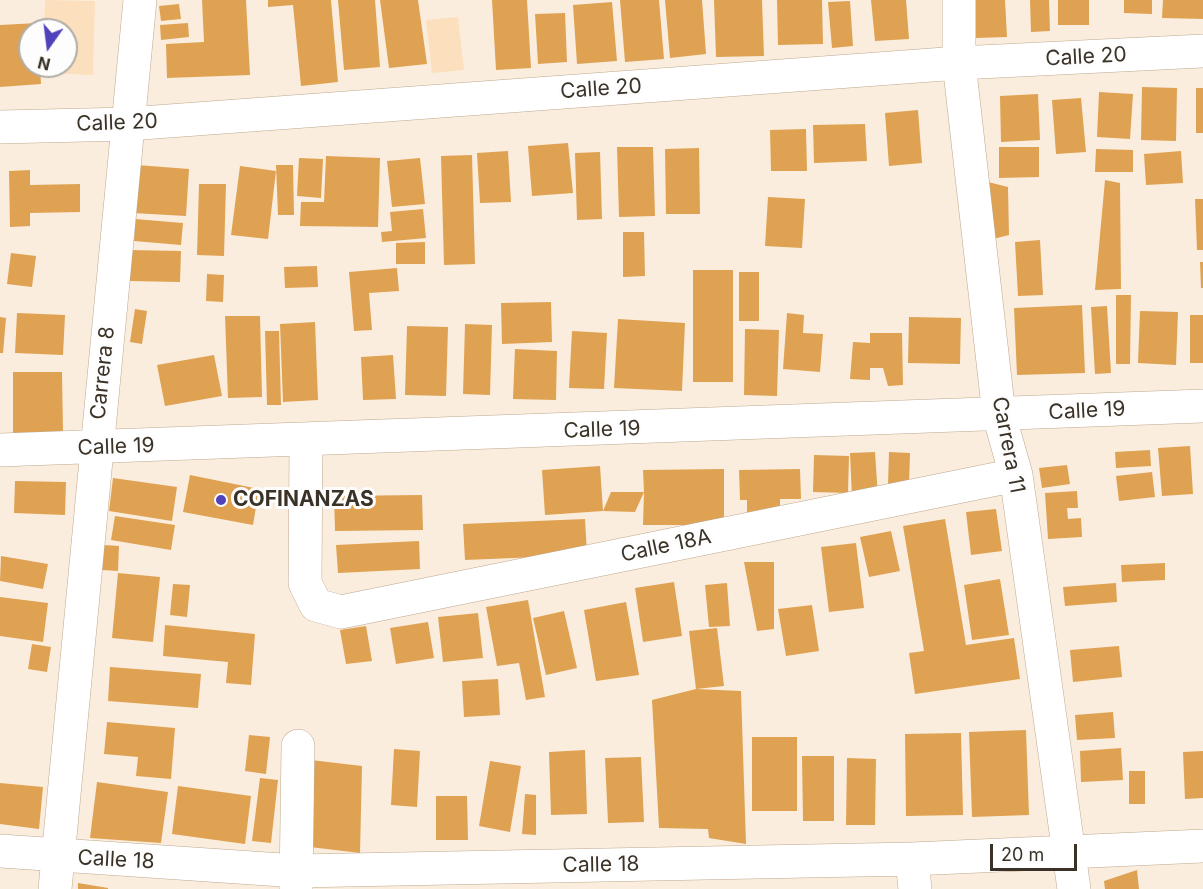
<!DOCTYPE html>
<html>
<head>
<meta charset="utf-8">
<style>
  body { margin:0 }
  #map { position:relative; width:1203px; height:889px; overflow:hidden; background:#fbeddd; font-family:Inter,sans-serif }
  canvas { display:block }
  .north { position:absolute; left:18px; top:18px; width:60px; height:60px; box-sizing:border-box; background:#fdfdfd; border:2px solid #afaca7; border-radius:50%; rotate:194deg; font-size:16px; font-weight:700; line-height:24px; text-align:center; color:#3b3227 }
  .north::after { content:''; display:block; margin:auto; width:21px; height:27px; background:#5042ba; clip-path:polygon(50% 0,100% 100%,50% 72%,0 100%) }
  .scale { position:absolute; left:990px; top:844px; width:87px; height:27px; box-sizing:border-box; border:3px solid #3b3227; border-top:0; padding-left:8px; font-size:18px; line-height:21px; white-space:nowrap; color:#3b3227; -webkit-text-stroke:4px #fdfdfd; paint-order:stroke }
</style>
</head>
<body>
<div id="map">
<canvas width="1203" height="889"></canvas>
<div class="north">N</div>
<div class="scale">20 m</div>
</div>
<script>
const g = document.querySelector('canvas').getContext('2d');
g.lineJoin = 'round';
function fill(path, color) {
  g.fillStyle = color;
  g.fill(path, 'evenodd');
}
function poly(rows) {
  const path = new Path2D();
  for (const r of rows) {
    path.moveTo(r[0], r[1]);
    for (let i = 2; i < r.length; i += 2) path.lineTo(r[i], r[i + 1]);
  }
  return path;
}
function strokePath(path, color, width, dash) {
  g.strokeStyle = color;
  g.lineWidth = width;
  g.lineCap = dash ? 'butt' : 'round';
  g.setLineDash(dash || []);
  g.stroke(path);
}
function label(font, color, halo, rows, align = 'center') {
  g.font = font + ' Inter,sans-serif';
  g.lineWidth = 6;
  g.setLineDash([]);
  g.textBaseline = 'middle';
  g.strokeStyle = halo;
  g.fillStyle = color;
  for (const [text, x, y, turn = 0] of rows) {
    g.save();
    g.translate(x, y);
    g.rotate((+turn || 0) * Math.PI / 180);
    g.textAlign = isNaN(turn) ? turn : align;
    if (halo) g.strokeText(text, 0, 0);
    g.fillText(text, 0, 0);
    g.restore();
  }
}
fill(poly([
  [45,0,95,1,93,75,43,73,43,66,66,66,66,30,44,30],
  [458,17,464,70,432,73,426,20]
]), '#fce0be');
fill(poly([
  [202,0,246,0,250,75,167,78,166,44,204,42],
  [268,0,331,0,338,82,301,86,293,5,268,7],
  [338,0,375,0,380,67,344,70],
  [380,0,418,0,427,64,389,68],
  [492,0,527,0,531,68,496,70],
  [620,0,659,0,664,59,625,62],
  [665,0,702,0,706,54,670,58],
  [714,0,762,0,764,56,716,57],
  [777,0,822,0,823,44,778,45],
  [871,0,906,0,909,39,875,41],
  [973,0,1005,0,1007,37,975,38],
  [1030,0,1049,0,1050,31,1031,32],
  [1058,0,1089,0,1089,25,1058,25],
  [1124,0,1152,0,1152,14,1124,13],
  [1163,0,1203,0,1203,19,1162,18],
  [850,1,853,46,832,48,828,2],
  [612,2,617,61,577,64,573,5],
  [179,4,181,19,161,21,159,6],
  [565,13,567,62,538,64,535,14],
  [38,23,38,30,30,30,30,66,40,66,41,84,0,87,0,25],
  [188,23,189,37,161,40,160,25],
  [1142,87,1177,88,1176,141,1141,140],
  [1196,88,1203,88,1203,133,1196,133],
  [1099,92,1133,94,1130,139,1097,137],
  [1038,94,1040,140,1001,142,1000,96],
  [1081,98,1086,152,1056,154,1052,100],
  [918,110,922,163,889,166,885,113],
  [865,124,867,161,814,163,813,125],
  [806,129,807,171,771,171,770,130],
  [568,143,573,193,532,196,528,146],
  [617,147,653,147,655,216,619,217],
  [999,147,1039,147,1039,177,999,178],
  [699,148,700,214,666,214,665,149],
  [1096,149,1133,150,1133,172,1095,172],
  [508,151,511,202,480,203,477,153],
  [1181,151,1183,183,1146,185,1144,154],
  [600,152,602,219,577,220,575,153],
  [472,155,475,264,444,265,441,156],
  [326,156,380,158,378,227,300,226,301,202,324,202],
  [299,158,323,159,321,198,297,196],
  [420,158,425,204,392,207,387,161],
  [137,165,189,169,186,216,133,213],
  [276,165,293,165,294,215,278,215],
  [240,166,276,171,268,239,231,235],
  [30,170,30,185,80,184,80,212,30,213,30,226,10,227,9,171],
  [976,179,1008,187,1009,235,985,241],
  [1105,180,1120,183,1121,289,1095,290],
  [199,184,226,184,224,256,197,255],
  [768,197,805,199,802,248,765,246],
  [1195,199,1203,199,1203,250,1197,250],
  [423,209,426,238,382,242,381,232,392,231,390,212],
  [135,219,183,223,181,245,134,241],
  [623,232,644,232,645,276,623,277],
  [1040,240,1043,295,1018,296,1015,242],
  [425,242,425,264,396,264,396,243],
  [129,250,181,251,180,282,128,281],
  [11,253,36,256,32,287,7,284],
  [1200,262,1203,262,1203,288,1201,288],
  [317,266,318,287,285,288,284,267],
  [397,268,399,291,369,293,372,330,354,331,349,272],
  [693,270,733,270,733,382,693,382],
  [739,272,759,272,759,321,739,321],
  [207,274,224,275,223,302,206,301],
  [1116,295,1131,295,1130,364,1116,364],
  [551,302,552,342,502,344,501,303],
  [1082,305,1085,373,1017,375,1014,308],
  [1107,306,1111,373,1095,374,1091,307],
  [135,309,147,311,142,344,130,342],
  [1140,311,1178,312,1176,365,1138,363],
  [17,313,65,315,63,355,15,353],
  [787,313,804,315,803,333,823,334,820,372,783,369],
  [1190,315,1203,315,1203,363,1190,363],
  [225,316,260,316,262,397,228,398],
  [0,317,6,318,3,353,0,353],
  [909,317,961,318,960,364,908,363],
  [618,319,685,323,682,391,614,388],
  [315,322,318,400,283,402,280,324],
  [465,324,492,325,490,395,463,394],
  [407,326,448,327,446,396,405,395],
  [745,329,779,330,777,396,744,395],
  [265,331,279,331,281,405,267,405],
  [572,331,607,333,604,389,569,388],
  [870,333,902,333,903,385,888,386,883,368,870,368,870,380,850,379,853,342,870,343],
  [515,349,557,351,556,400,513,399],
  [214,355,222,396,165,406,157,365],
  [393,355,396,399,363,400,361,357],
  [13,372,62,372,63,433,13,433],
  [1190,446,1193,494,1162,496,1158,448],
  [1150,450,1151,466,1116,468,1115,452],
  [875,452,878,497,852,498,850,453],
  [889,452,910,453,909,485,888,485],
  [814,455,849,456,848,493,813,492],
  [1067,465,1070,484,1042,488,1039,468],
  [600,466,603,511,545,515,542,470],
  [724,469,724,525,643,525,644,492,635,512,603,511,611,492,644,492,643,470],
  [800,469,801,499,780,499,780,519,747,520,747,500,740,500,739,470],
  [1152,472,1155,497,1119,501,1116,476],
  [190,475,259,489,253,525,183,512],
  [113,478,177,487,172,521,109,511],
  [15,481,66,482,65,515,14,513],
  [1077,491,1078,508,1067,508,1068,519,1081,518,1082,537,1048,539,1045,493],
  [422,495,423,530,335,531,334,496],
  [996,509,1002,551,971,555,966,512],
  [115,516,175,525,171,550,111,540],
  [585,519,587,555,465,560,463,524],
  [945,519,966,645,1014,638,1020,679,915,694,909,653,924,651,903,526],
  [891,531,900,571,869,577,860,537],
  [419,541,420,569,338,573,336,545],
  [856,543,864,608,829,612,821,547],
  [104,545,119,546,118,571,102,570],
  [1,556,48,564,43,589,0,581],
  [744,562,774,562,774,629,757,631],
  [1165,563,1165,580,1122,582,1121,565],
  [118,573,160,577,153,642,112,638],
  [1000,579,1009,635,972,640,964,585],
  [674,582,682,636,643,642,635,588],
  [727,583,730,626,709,627,705,585],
  [1116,583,1117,602,1065,606,1063,587],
  [173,584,190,585,187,617,170,615],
  [0,597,48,603,43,642,0,636],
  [528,600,545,697,526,700,519,663,497,666,486,607],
  [626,602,639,675,596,681,584,610],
  [812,605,819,651,786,656,778,609],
  [564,611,577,668,546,675,533,618],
  [478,613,483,658,443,662,438,617],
  [428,622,434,658,396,664,390,628],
  [165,625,255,634,251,685,226,683,228,662,163,656],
  [366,626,372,661,346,664,340,630],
  [717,628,724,686,696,689,689,631],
  [32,644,51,647,47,672,28,669],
  [1119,646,1122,677,1073,682,1070,650],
  [110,667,201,674,198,708,108,701],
  [498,679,500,715,464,717,462,681],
  [696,689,741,691,746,844,709,838,708,829,659,828,652,700],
  [1113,712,1115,738,1077,740,1075,715],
  [107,722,175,728,171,779,136,776,138,757,104,754],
  [1026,730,1029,815,972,817,969,732],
  [961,733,963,815,906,816,905,734],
  [249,735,270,737,266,774,245,771],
  [752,737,797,737,797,811,752,811],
  [1121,748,1123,780,1081,782,1080,751],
  [394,749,420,751,417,807,391,805],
  [585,750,587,814,551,815,549,752],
  [1203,751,1203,798,1185,799,1183,752],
  [802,756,834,756,834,821,803,821],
  [641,757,644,822,608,823,605,758],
  [847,758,876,759,875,825,846,825],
  [311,760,362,766,360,853,310,847],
  [490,761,521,766,510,832,479,826],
  [1129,771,1145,771,1145,804,1129,804],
  [260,778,278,780,271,843,252,841],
  [97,782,168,792,161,843,90,838],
  [0,783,43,787,39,829,0,824],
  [178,786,251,796,245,844,172,834],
  [525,794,536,795,536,835,522,834],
  [436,796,467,796,468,840,436,840],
  [1137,870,1139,889,1105,889,1104,881],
  [78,883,108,888,108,889,78,889]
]), '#dfa252');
const minor = poly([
  [959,0,959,63,999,415,1016,475,1074,889],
  [0,127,128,124,959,63,1203,51],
  [306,440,305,583,316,605,341,612,1016,475],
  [0,450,1203,406],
  [0,851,297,871,912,859,1203,846],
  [912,859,915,889],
  [55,889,140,0],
  [296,889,298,746]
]);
strokePath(minor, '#bea88e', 34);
strokePath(minor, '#fff', 33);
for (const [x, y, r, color] of [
  [221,500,6,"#5042ba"]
]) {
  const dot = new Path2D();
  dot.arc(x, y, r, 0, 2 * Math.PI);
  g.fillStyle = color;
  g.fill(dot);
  strokePath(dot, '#fdfdfd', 2);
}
label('21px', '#3b3227', '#fdfdfd', [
  ["Calle 20",1086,57,-3],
  ["Calle 20",601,89,-4],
  ["Calle 20",117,123,-2],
  ["Carrera 8",103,373,-84],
  ["Calle 19",1087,411,-3],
  ["Calle 19",602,430,-2],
  ["Carrera 11",1008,445,79],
  ["Calle 19",116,447,-2],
  ["Calle 18A",666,546,-12],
  ["Calle 18",116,860,3],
  ["Calle 18",601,865,-1]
]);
label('bold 21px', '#3b3227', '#fdfdfd', [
  ["COFINANZAS",233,500]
], 'left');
</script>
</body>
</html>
